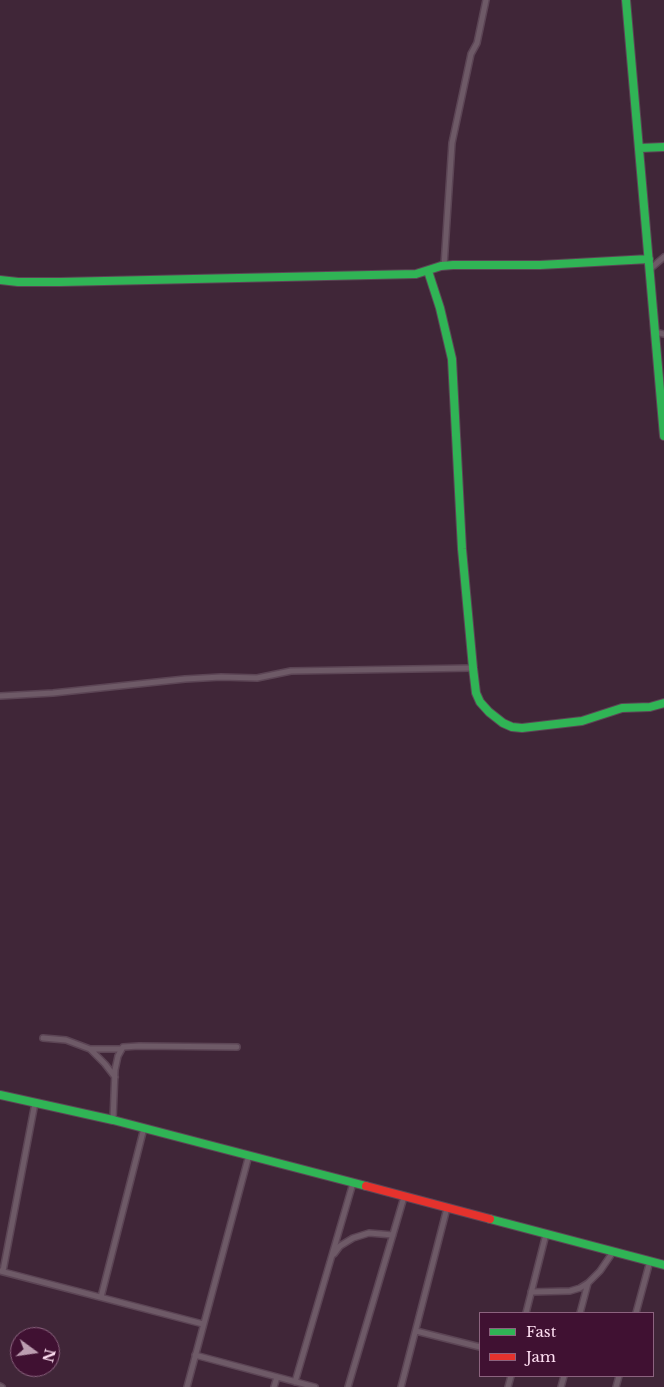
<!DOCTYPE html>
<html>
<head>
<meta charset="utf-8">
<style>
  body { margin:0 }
  #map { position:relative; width:664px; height:1387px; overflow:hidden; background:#402638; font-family:"Libre Baskerville",serif }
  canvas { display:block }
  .legend { position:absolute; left:479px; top:1312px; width:175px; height:65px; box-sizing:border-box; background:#401132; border:1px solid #8c637f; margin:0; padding:6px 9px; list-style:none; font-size:15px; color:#fedff2 }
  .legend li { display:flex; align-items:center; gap:10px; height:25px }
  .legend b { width:25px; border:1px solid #8c637f }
  .north { position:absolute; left:10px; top:1327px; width:50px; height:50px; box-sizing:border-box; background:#401132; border:1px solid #8c637f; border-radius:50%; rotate:104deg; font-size:14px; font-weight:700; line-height:20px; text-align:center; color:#fedff2 }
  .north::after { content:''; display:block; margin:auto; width:18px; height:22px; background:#bc9eb1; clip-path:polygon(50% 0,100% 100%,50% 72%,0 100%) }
</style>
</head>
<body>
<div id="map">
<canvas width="664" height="1387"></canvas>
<ul class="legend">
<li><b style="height:6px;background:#30b455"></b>Fast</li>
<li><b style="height:6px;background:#e5322d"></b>Jam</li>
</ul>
<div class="north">N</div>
</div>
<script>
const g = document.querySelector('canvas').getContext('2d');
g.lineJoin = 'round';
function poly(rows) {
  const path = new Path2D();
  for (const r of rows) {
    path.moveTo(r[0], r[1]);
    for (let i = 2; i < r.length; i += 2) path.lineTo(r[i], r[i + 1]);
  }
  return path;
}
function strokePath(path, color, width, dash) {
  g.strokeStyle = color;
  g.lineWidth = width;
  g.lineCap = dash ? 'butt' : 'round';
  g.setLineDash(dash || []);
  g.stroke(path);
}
const street = poly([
  [444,266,452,143,471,54,477,43,486,0],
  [650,269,664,257],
  [655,332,664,334],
  [0,696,53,693,185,679,221,677,257,678,291,671,473,668],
  [43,1038,66,1040,90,1049,105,1064,115,1077],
  [90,1049,120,1049],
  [113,1120,115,1070,118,1056,123,1047,139,1046,237,1047],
  [334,1254,340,1246,353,1238,369,1233,393,1235],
  [0,1271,203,1324],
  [3,1271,35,1103],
  [531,1292,570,1291,580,1288,588,1283,600,1271,613,1252],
  [101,1297,144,1128],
  [526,1313,546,1234],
  [580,1313,588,1283],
  [636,1313,650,1261],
  [416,1331,480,1347],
  [195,1355,315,1387],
  [295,1382,353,1183],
  [0,1386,2,1387],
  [187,1387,249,1155],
  [274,1387,277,1377],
  [348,1387,404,1197],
  [401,1387,447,1208],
  [508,1387,511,1376],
  [561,1387,564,1376],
  [616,1387,619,1376]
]);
const fast = poly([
  [626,0,664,436],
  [640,148,664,147],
  [428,271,440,308,452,359,462,549,473,668,476,693,480,702,489,712,503,723,512,727,522,728,582,721,622,708,650,707,664,703],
  [0,280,18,282,60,282,416,274,441,266,453,265,540,265,649,259],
  [0,1095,113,1120,366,1186],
  [490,1219,664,1265]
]);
const jam = poly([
  [366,1186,490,1219]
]);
strokePath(street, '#5c4555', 8);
strokePath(fast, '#5c4555', 10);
strokePath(jam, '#5c4555', 10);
strokePath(street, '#6e5a67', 5);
strokePath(fast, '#30b455', 8);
strokePath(jam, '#e5322d', 8);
</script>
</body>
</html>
